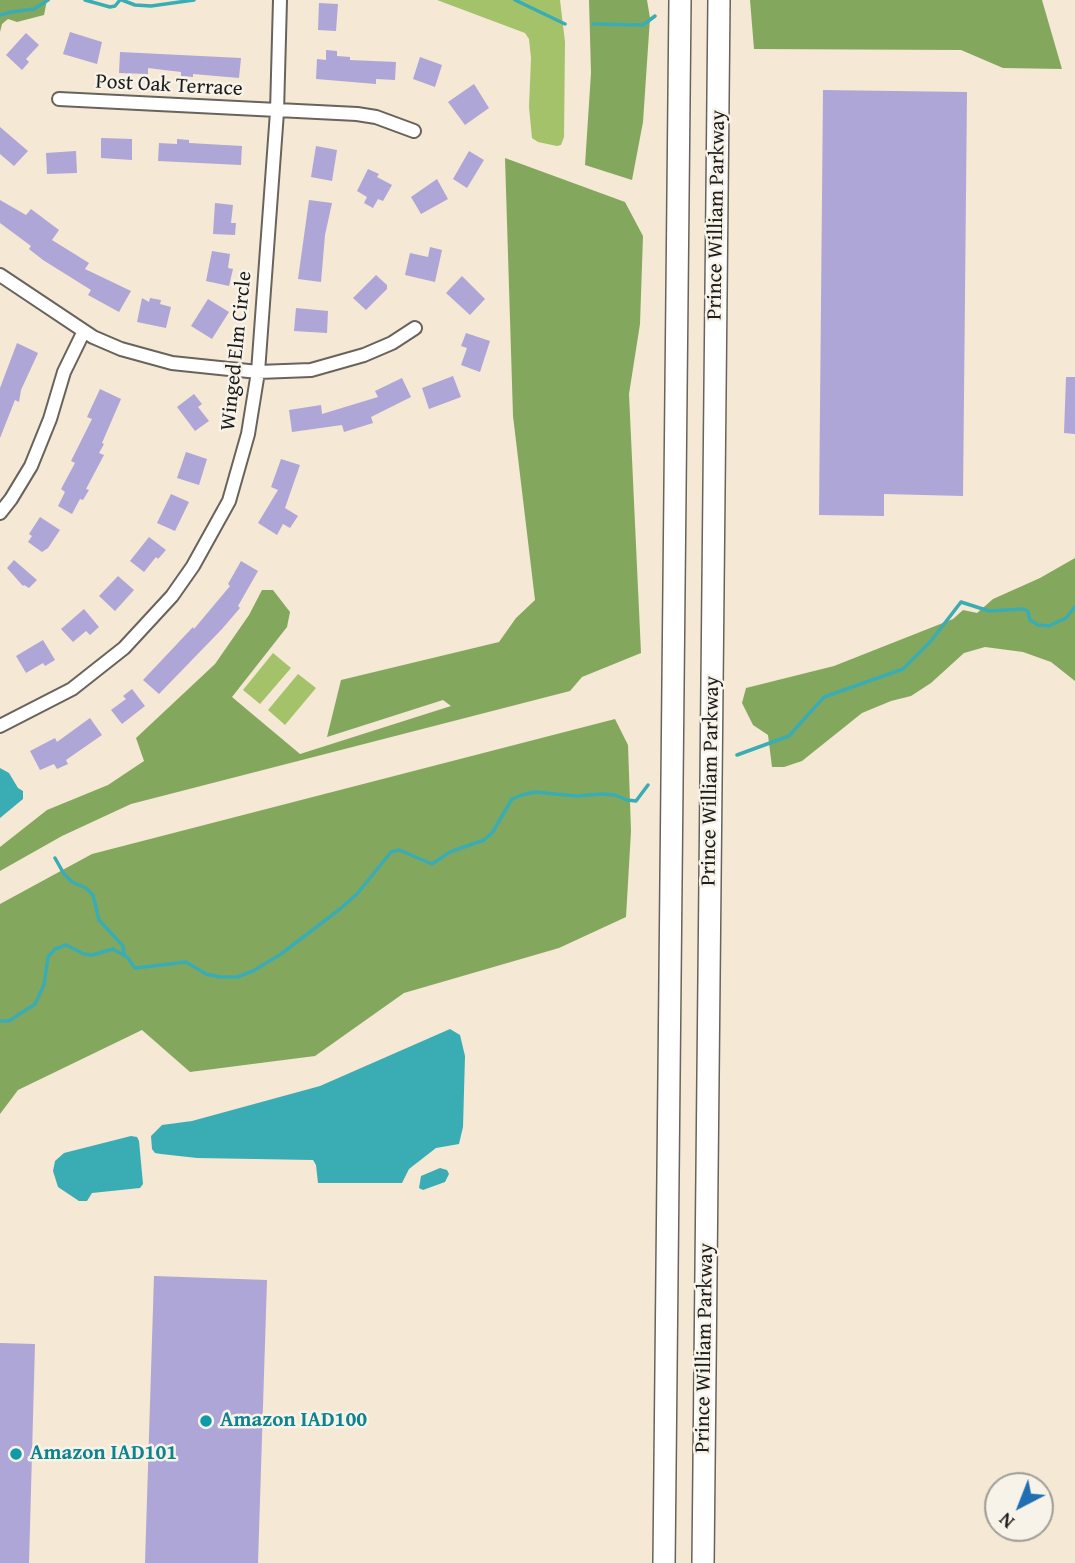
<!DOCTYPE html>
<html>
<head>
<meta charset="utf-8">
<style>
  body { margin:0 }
  #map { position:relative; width:1075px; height:1563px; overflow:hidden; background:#f5e8d4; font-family:"Gentium Book Plus",serif }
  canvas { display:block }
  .north { position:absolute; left:984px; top:1472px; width:70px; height:70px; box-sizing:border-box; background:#f7f3e8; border:2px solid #9f9d96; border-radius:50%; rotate:222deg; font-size:19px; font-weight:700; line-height:28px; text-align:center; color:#1c1c1c }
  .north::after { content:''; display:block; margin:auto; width:24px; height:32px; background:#1f6fb2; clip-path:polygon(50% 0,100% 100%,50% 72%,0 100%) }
</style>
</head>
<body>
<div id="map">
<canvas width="1075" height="1563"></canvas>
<div class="north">N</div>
</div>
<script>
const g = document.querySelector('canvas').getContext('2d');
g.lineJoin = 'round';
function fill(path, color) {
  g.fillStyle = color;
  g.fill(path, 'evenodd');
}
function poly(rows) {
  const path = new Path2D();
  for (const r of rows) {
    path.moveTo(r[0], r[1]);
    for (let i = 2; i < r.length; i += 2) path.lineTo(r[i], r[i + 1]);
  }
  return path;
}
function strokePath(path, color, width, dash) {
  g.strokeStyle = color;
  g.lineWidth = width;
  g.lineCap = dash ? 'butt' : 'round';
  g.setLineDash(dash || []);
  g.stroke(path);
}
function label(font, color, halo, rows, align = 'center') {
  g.font = font + ' "Gentium Book Plus",serif';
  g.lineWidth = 5;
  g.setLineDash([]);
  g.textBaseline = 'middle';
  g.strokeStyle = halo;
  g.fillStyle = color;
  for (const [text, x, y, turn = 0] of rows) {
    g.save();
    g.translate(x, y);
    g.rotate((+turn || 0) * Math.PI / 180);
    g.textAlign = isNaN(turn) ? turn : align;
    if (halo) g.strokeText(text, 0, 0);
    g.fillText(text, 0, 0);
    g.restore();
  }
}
fill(poly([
  [437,0,560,0,565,42,564,137,561,145,557,146,538,142,532,138,529,107,531,58,529,39,525,33],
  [273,653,291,668,260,704,243,690],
  [298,674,316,688,285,725,268,710]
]), '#a4c269');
fill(poly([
  [0,0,47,0,44,15,17,22,8,19,2,24,0,32],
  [589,0,647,0,650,18,643,122,632,180,585,165,591,73],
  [750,0,1042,0,1062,69,1003,68,961,50,754,49],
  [505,158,625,202,643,236,640,324,629,394,641,653,582,677,570,691,131,804,62,836,0,871,0,847,47,810,108,785,144,761,136,738,215,664,249,615,262,590,273,590,290,612,287,627,232,697,300,754,451,706,443,700,327,737,341,680,499,642,516,618,535,600,513,416],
  [1075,558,1075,681,1051,662,1023,652,985,647,964,653,931,683,911,696,891,701,862,713,802,761,784,767,772,767,768,735,753,725,742,703,746,688,834,666,953,619,963,610,977,613,993,599,1040,578],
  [615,719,628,745,631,831,626,917,559,948,404,993,315,1056,190,1072,142,1030,18,1090,0,1114,0,904,92,854]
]), '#83a85d');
fill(poly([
  [0,768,9,773,18,788,23,791,23,799,0,818],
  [450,1029,460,1035,465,1056,463,1127,459,1144,436,1148,409,1169,402,1183,318,1183,316,1165,313,1160,197,1158,161,1154,155,1153,152,1149,151,1136,162,1125,192,1121,320,1086],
  [131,1136,137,1137,139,1141,143,1184,140,1188,92,1193,87,1201,79,1201,58,1187,53,1171,55,1161,64,1153],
  [440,1168,447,1170,449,1174,445,1182,423,1190,419,1188,421,1176]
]), '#3aacb3');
strokePath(poly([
  [85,0,110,7,115,6,120,0],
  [122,0,135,5,151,6,194,0],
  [515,0,565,24],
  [0,15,11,12,34,9,48,0],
  [593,24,643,25,655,16],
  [737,755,789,736,824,697,903,669,931,641,961,602,989,611,1023,609,1028,611,1030,620,1038,625,1049,626,1066,618,1075,607],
  [55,858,64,874,72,882,86,888,93,895,99,920,123,946,124,954],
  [0,1021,9,1021,35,1004,44,985,48,957,55,949,66,945,84,954,92,955,113,949,127,957,135,968,186,962,206,974,220,977,237,977,253,971,281,954,340,909,357,894,391,852,399,850,432,864,450,852,484,840,492,833,512,799,522,795,535,792,576,796,602,794,615,795,627,800,636,801,648,785]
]), '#3aacb3', 3.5);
fill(poly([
  [319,3,338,4,336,31,318,30],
  [70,32,102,42,97,64,63,54],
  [26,33,39,45,26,59,29,62,22,70,6,55],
  [326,50,337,51,337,56,350,57,350,60,396,62,395,80,376,79,376,84,316,79,317,59,326,60],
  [120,52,241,58,239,78,193,74,193,77,181,76,181,72,148,68,148,74,119,73],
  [420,57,442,65,435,87,413,79],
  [474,84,489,108,465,125,448,102],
  [823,90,967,92,963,496,884,494,884,516,819,515],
  [0,127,28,151,14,166,0,154],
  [101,138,132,139,132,160,101,158],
  [177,139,189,140,189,143,242,146,241,165,158,161,159,143,177,144],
  [316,146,337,150,332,181,311,177],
  [76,151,77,173,47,174,46,153],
  [469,151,484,160,467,188,453,179],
  [368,169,379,174,377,177,392,185,383,201,378,199,373,208,364,203,367,197,357,191],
  [437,179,448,199,421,214,411,197],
  [0,200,26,215,31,209,59,230,52,240,89,263,85,269,131,291,119,312,88,295,91,290,43,260,29,249,31,246,0,223],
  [309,200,332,203,325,235,321,282,298,279],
  [215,203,233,205,231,223,236,223,235,235,213,234],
  [430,247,442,250,435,282,405,275,410,253,428,257],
  [212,251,230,254,228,268,233,269,229,286,206,281],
  [376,275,387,285,387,289,366,310,353,298],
  [462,276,485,299,470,315,446,293],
  [142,298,149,302,150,298,161,300,160,304,171,307,166,328,137,322],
  [208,299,229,312,212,339,191,326],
  [296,308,328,311,327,333,294,331],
  [466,333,490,341,480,372,461,365,467,348,461,346],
  [17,343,38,353,21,390,19,402,15,400,0,438,0,388],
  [453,376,461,397,429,409,422,388],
  [1066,377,1075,377,1075,434,1064,433],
  [402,378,411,397,371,417,373,423,344,432,342,425,292,432,289,410,321,405,322,414,378,397,375,391],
  [100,389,121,399,102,443,104,444,99,453,104,455,86,489,89,490,83,500,80,499,72,514,58,506,65,492,61,489,75,463,71,461,92,419,87,417],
  [194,394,202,404,198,407,209,421,195,431,177,407],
  [186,452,207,459,199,485,177,478],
  [281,459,300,465,285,508,298,516,290,528,283,524,277,535,258,523,278,490,271,487],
  [171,494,189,502,175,531,157,523],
  [40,517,60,530,48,548,42,552,28,542,32,536,29,534],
  [149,537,166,550,158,559,156,557,144,572,130,561],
  [14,560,37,580,29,588,24,585,23,586,7,568],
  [241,561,258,571,238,606,240,608,222,629,159,694,143,680,193,627,194,629,230,586,228,584],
  [118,576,134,590,115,611,99,596],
  [84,609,99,627,90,635,86,631,73,642,61,629],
  [43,640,55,660,45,666,43,663,26,673,16,656],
  [132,689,145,706,122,724,111,710,126,699,123,696],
  [90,718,102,735,66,760,68,764,57,769,54,764,40,770,30,751,55,738,57,742],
  [154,1276,267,1280,258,1563,145,1563],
  [0,1343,35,1344,29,1563,0,1563]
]), '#aea6d6');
const street = poly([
  [59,99,357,114,376,117,414,131],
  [0,275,93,337,121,349,172,363,258,372,311,370,364,355,392,343,415,328],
  [0,513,11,499,31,466,50,419,64,372,84,331],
  [0,726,72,689,124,648,172,596,193,566,229,501,248,434,258,372,277,112,280,0]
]);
const highway = poly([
  [664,1563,680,0],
  [703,1563,719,0]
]);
strokePath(street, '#68635c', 16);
strokePath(highway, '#68635c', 24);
strokePath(street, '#fff', 12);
strokePath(highway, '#fff', 21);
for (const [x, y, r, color] of [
  [206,1421,7,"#0f9aa8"],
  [16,1454,7,"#0f9aa8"]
]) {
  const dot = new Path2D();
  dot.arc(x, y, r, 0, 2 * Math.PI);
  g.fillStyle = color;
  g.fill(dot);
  strokePath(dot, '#f7f3e8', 2.5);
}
label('21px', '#1c1c1c', '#f7f3e8', [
  ["Post Oak Terrace",169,86,3],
  ["Prince William Parkway",717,215,-89],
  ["Winged Elm Circle",237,351,-84],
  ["Prince William Parkway",711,781,-89],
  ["Prince William Parkway",705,1348,-89]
]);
label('bold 21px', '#0d838f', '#f7f3e8', [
  ["Amazon IAD100",220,1421],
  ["Amazon IAD101",30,1454]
], 'left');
</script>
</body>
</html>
